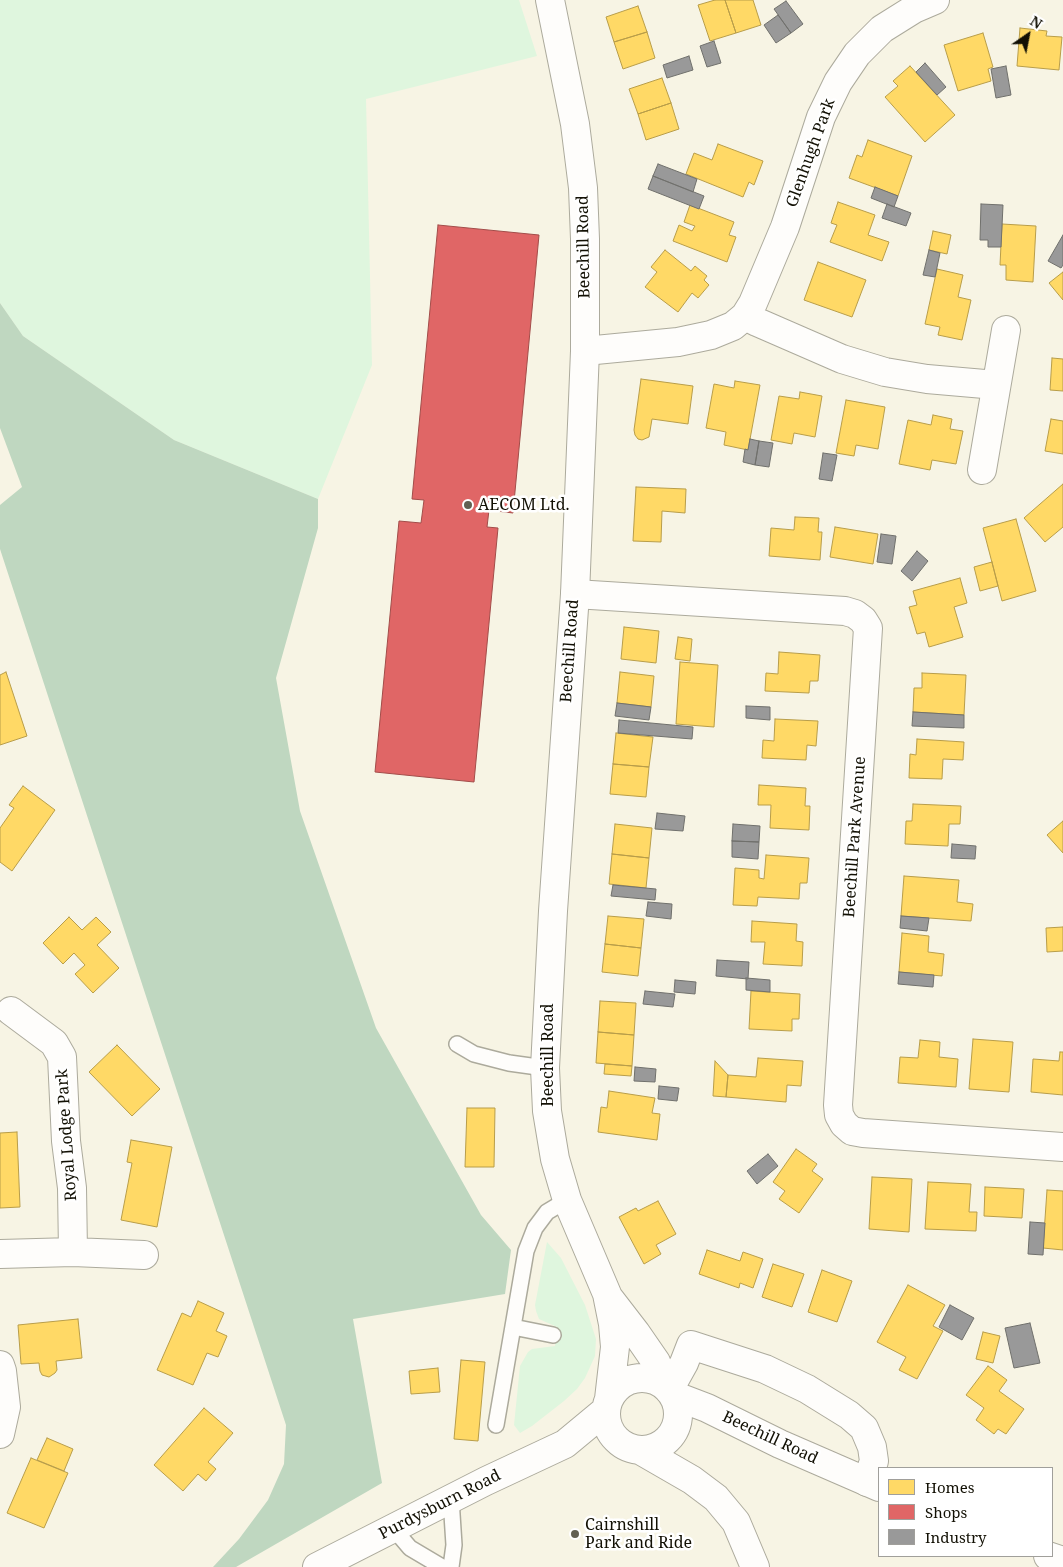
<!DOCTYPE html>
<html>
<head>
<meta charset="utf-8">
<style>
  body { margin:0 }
  #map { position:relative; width:1063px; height:1567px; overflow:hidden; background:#f7f4e4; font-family:"Noto Serif",serif }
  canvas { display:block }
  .legend { position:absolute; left:878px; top:1467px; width:175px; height:90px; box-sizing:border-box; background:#fff; border:1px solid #a09f9b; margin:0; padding:6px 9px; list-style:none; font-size:15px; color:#121004 }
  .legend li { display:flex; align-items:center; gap:10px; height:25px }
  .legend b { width:25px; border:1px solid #a09f9b }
  .north { position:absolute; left:1003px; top:10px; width:50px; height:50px; -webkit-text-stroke:4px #fff; paint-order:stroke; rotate:33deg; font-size:14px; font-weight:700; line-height:20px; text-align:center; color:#121004 }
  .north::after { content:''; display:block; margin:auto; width:18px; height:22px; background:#121004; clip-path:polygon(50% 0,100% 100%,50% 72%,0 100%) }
</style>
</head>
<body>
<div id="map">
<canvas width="1063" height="1567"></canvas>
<ul class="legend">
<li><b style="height:14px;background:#ffd966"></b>Homes</li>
<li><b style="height:14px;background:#e06666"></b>Shops</li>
<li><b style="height:14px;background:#999"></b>Industry</li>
</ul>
<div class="north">N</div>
</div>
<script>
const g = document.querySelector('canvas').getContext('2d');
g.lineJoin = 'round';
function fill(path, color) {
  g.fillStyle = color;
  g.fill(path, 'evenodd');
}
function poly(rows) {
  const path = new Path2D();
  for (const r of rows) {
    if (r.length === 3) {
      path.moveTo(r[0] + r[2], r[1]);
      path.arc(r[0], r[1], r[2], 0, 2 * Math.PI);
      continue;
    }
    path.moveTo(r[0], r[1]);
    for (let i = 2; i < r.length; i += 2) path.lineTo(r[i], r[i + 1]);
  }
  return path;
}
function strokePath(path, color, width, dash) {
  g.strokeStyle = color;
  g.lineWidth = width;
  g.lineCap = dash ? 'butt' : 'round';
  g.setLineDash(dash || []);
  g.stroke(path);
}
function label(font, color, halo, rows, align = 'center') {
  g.font = font + ' "Noto Serif",serif';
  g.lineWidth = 5;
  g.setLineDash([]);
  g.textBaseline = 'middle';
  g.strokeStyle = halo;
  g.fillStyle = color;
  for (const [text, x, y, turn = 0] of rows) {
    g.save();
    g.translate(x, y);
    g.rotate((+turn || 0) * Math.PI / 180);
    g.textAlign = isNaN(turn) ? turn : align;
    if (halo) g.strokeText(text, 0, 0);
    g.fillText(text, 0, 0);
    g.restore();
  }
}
fill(poly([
  [0,0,519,0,537,56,366,99,372,365,318,499,174,440,23,336,0,303],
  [547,1242,561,1258,585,1305,596,1339,595,1356,585,1378,577,1389,564,1401,532,1426,520,1433,514,1425,520,1366,528,1352,532,1349,555,1346,557,1327,539,1319,536,1311,535,1305]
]), '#dff6de');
fill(poly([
  [0,303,23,336,174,440,318,499,318,528,276,678,300,811,376,1028,481,1215,511,1250,505,1294,353,1319,382,1483,236,1567,213,1567,239,1539,268,1500,284,1464,286,1425,0,549,0,505,22,487,0,428]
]), '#bfd7c0');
const homes = poly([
  [715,0,725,0,736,33,710,41,698,5,715,0],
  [725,0,753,0,761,25,736,33,725,0],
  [638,6,647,32,614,42,606,17,638,6],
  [1020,28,1047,31,1046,36,1062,37,1059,70,1017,66,1020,28],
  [647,32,655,58,623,69,614,42,647,32],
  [983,33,993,67,988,69,991,81,958,91,944,45,983,33],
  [910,66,955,115,925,142,885,97,898,86,893,81,910,66],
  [662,78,671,103,638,114,629,89,662,78],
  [671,103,679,129,646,140,638,114,671,103],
  [868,140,912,156,898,196,849,178,857,155,862,157,868,140],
  [718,144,763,161,754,185,749,182,743,197,686,174,694,153,712,160,718,144],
  [838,202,875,215,868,235,889,242,882,261,830,242,837,225,831,223,838,202],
  [690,205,734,222,729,235,736,237,727,262,673,241,679,225,692,231,695,226,684,222,690,205],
  [1002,224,1036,226,1033,282,1006,280,1006,265,1000,265,1002,224],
  [933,231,951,235,947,254,929,250,933,231],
  [665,250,691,271,695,266,707,276,704,280,709,285,698,298,692,293,678,312,645,287,657,272,651,267,665,250],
  [818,262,866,280,852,317,804,300,818,262],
  [937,269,963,275,958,297,971,300,962,340,938,335,940,327,925,324,937,269],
  [1063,272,1063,300,1049,283,1063,272],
  [1052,358,1063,359,1063,391,1050,390,1052,358],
  [641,379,693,386,688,424,652,419,649,437,642,440,638,439,635,435,634,430,641,379],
  [735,381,760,385,748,450,724,445,726,432,706,428,714,384,734,388,735,381],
  [800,392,822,396,815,437,794,433,792,444,771,440,779,396,799,399,800,392],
  [846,400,885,407,878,449,856,445,854,456,836,453,846,400],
  [933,415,952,419,950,429,963,431,956,464,932,460,930,470,899,464,908,420,931,425,933,415],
  [1051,419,1063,421,1063,454,1045,451,1051,419],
  [1063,484,1063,527,1045,542,1024,518,1063,484],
  [636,487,686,489,685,513,662,511,661,542,633,541,636,487],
  [795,517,819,518,818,532,822,532,820,560,769,556,771,528,794,530,795,517],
  [1016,519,1036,591,1002,601,983,528,1016,519],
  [835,527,878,534,873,564,830,557,835,527],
  [992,562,998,586,980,591,974,567,992,562],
  [960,578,967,603,954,607,963,637,929,647,925,632,917,634,909,607,917,605,913,591,960,578],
  [624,627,659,631,656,663,621,659,624,627],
  [678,637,692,639,690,661,675,659,678,637],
  [779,652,820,655,818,681,810,681,809,693,765,691,766,673,778,674,779,652],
  [680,662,718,665,714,727,676,724,680,662],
  [6,672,27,736,0,745,0,675,6,672],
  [620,672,654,676,651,707,617,703,620,672],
  [922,673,966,675,964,715,913,712,914,688,922,688,922,673],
  [775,719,818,721,816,746,807,745,806,760,762,758,763,740,774,741,775,719],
  [616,733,653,737,649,767,613,764,616,733],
  [917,739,964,742,963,760,943,759,942,779,909,778,910,754,916,755,917,739],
  [613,764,649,767,646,797,610,794,613,764],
  [759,785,806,788,805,806,810,806,809,830,770,828,771,805,758,805,759,785],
  [23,786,55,810,12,871,0,862,0,828,14,808,9,805,23,786],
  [913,804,961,806,960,824,949,824,948,846,905,844,906,821,912,821,913,804],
  [1063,821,1063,853,1047,835,1063,821],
  [615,824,652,828,649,858,612,854,615,824],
  [612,854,649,858,646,888,609,884,612,854],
  [766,855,809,858,807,883,800,883,799,899,758,897,757,906,733,905,735,868,759,870,759,878,764,879,766,855],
  [904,876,959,880,957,902,973,904,971,921,901,916,904,876],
  [608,916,644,919,641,948,605,944,608,916],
  [69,917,82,930,96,917,111,932,97,945,119,968,93,993,75,974,85,965,74,953,63,964,43,943,69,917],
  [752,921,797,924,796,941,803,942,802,966,763,964,765,942,751,942,752,921],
  [1063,927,1063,951,1047,952,1046,928,1063,927],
  [902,933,929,936,928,952,944,954,942,976,899,972,902,933],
  [605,944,641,948,638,976,602,972,605,944],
  [751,991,800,994,799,1019,792,1019,792,1031,749,1029,751,991],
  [600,1001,636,1003,634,1035,598,1032,600,1001],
  [598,1032,634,1035,632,1066,596,1063,598,1032],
  [973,1039,1013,1042,1009,1092,969,1089,973,1039],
  [920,1040,940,1042,939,1057,958,1059,956,1087,898,1083,900,1057,918,1058,920,1040],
  [117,1045,160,1089,132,1116,89,1072,117,1045],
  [1060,1052,1063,1052,1063,1095,1031,1092,1033,1059,1059,1061,1060,1052],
  [758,1058,803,1061,801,1086,787,1085,786,1102,726,1097,728,1075,756,1077,758,1058],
  [715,1061,728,1075,726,1097,713,1096,715,1061],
  [605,1064,632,1066,631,1076,604,1074,605,1064],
  [609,1091,655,1098,652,1113,660,1114,657,1140,598,1132,601,1107,607,1108,609,1091],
  [467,1108,495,1108,494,1167,465,1167,467,1108],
  [17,1132,20,1207,0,1208,0,1133,17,1132],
  [131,1140,172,1147,157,1227,121,1220,132,1163,127,1162,131,1140],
  [796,1149,817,1164,812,1171,823,1179,799,1213,779,1199,785,1191,773,1182,796,1149],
  [872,1177,912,1179,909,1232,869,1229,872,1177],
  [928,1182,971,1184,969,1212,977,1212,976,1231,925,1229,928,1182],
  [985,1187,1024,1189,1022,1218,984,1216,985,1187],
  [1047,1190,1063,1191,1063,1250,1043,1248,1047,1190],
  [658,1201,676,1234,656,1245,661,1254,644,1264,619,1217,636,1208,638,1211,658,1201],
  [707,1250,740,1261,743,1252,763,1259,753,1288,740,1283,739,1288,699,1274,707,1250],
  [773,1264,804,1274,792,1307,762,1297,773,1264],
  [822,1270,852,1281,837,1322,808,1312,822,1270],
  [908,1285,945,1305,933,1326,943,1331,917,1379,899,1370,906,1357,877,1342,908,1285],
  [198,1301,224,1313,216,1331,227,1336,218,1357,207,1353,193,1385,157,1370,182,1313,191,1317,198,1301],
  [78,1319,82,1358,56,1361,57,1370,55,1373,49,1377,42,1375,40,1371,39,1363,21,1364,18,1325,78,1319],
  [983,1332,1000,1336,993,1363,976,1359,983,1332],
  [461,1360,485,1362,478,1441,454,1439,461,1360],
  [988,1366,1007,1380,999,1391,1024,1409,1006,1434,998,1429,994,1434,976,1420,984,1408,966,1395,988,1366],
  [438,1368,440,1392,411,1394,409,1371,438,1368],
  [204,1408,233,1433,208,1462,216,1469,206,1481,198,1474,183,1491,154,1465,204,1408],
  [47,1438,73,1449,64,1471,37,1460,47,1438],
  [31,1458,68,1473,44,1528,7,1513,31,1458]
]);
fill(homes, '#ffd966');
strokePath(homes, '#b89d49', 1);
const shops = poly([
  [438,225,539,235,513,513,489,510,487,527,498,528,474,782,375,772,399,521,421,523,424,500,412,499,438,225]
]);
fill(shops, '#e06666');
strokePath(shops, '#a24c49', 1);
const industry = poly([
  [786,1,803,24,791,33,774,9,786,1],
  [778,15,791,33,776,43,764,25,778,15],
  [714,41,721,63,707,67,700,46,714,41],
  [689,56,693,70,667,78,663,65,689,56],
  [925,63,946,87,937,95,916,72,925,63],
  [1006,66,1011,95,996,98,991,69,1006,66],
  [658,164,697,179,693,192,653,176,658,164],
  [653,176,704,196,699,209,648,189,653,176],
  [875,187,898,196,894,207,871,198,875,187],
  [887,204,911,213,906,226,882,218,887,204],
  [981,204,1003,205,1001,247,988,247,988,240,980,240,981,204],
  [1063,235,1063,265,1061,268,1048,261,1063,235],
  [929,250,940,253,935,277,923,275,929,250],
  [750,439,759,441,755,465,743,462,745,449,748,450,750,439],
  [759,441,773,443,769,467,755,465,759,441],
  [823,453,837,455,832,481,819,479,823,453],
  [881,534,896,536,892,564,877,562,881,534],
  [917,551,928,561,912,581,901,571,917,551],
  [617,703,651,707,649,720,615,716,617,703],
  [746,706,770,707,770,720,746,718,746,706],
  [913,712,964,715,964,728,912,726,913,712],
  [619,720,693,727,692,739,618,733,619,720],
  [657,813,685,816,683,831,655,829,657,813],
  [733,824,760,826,759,842,732,841,733,824],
  [732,841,759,842,758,859,732,857,732,841],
  [952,844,976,846,975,859,951,858,952,844],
  [613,885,656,889,655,900,611,896,613,885],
  [648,902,672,904,671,919,646,916,648,902],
  [901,916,929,918,927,931,900,928,901,916],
  [717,960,749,962,748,979,716,976,717,960],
  [899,972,934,975,933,987,898,984,899,972],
  [746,978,770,980,770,992,746,990,746,978],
  [675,980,696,982,695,994,674,992,675,980],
  [645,991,675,994,673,1007,643,1004,645,991],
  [635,1067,656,1069,655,1082,634,1081,635,1067],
  [659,1086,679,1088,677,1101,658,1099,659,1086],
  [768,1154,778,1166,757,1184,747,1171,768,1154],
  [1030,1222,1045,1223,1043,1255,1028,1254,1030,1222],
  [950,1305,974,1318,962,1340,939,1327,950,1305],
  [1030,1323,1040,1363,1014,1368,1005,1328,1030,1323]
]);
fill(industry, '#999');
strokePath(industry, '#70706c', 1);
const service = poly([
  [457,1044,474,1054,509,1063,545,1068],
  [513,1327,553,1335],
  [496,1425,526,1251,535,1228,547,1212,567,1200],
  [451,1499,454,1545,451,1567],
  [393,1528,410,1548,442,1567]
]);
const minor = poly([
  [745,316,757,322,842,359,885,372,927,379,996,385],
  [585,351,678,342,711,335,733,326,745,316,753,303,785,227,821,117,838,82,857,54,882,29,914,9,935,0],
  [982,470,1006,330],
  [575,594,845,611,855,614,863,620,868,628,838,1105,839,1115,844,1124,852,1131,863,1133,1063,1147],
  [73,1252,144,1255],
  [0,1254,73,1252,72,1188,66,1141,62,1057,54,1043,11,1011],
  [0,1365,2,1371,6,1407,0,1434],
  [669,1390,684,1363,691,1345,765,1369,807,1389,849,1415,864,1428,872,1447,874,1461,867,1482]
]);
const tertiary = poly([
  [550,0,575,124,583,188,585,239,585,351,575,594,553,911,545,1068,547,1111,555,1159,567,1200,607,1294,613,1324,615,1347,609,1399],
  [609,1298,636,1333,656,1362,666,1387],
  [642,1414,36],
  [673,1395,707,1408,780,1444,879,1487],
  [640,1450,692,1480,716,1498,736,1522,755,1567],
  [1048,1556,1063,1561],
  [317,1567,486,1481,565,1444,606,1410]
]);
strokePath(service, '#acaa9c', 18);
strokePath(minor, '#acaa9c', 30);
strokePath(tertiary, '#acaa9c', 30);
strokePath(service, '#fefdfb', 15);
strokePath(minor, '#fefdfb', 28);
strokePath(tertiary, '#fefdfb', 28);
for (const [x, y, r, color] of [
  [468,505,5,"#626052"],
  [575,1534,5,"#626052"]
]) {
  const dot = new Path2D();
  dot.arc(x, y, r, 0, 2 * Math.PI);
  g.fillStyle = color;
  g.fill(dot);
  strokePath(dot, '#fff', 2);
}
label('16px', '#121004', '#fff', [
  ["Glenhugh Park",811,153,-70],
  ["Beechill Road",584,247,-91],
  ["Beechill Road",570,651,-86],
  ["Beechill Park Avenue",855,837,-86],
  ["Beechill Road",548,1055,-90],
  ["Royal Lodge Park",67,1135,-94],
  ["Beechill Road",770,1438,25],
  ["Purdysburn Road",440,1505,-27]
]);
label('16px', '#121004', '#fff', [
  ["AECOM Ltd.",478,505],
  ["Cairnshill",585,1525],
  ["Park and Ride",585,1543]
], 'left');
</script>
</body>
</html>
